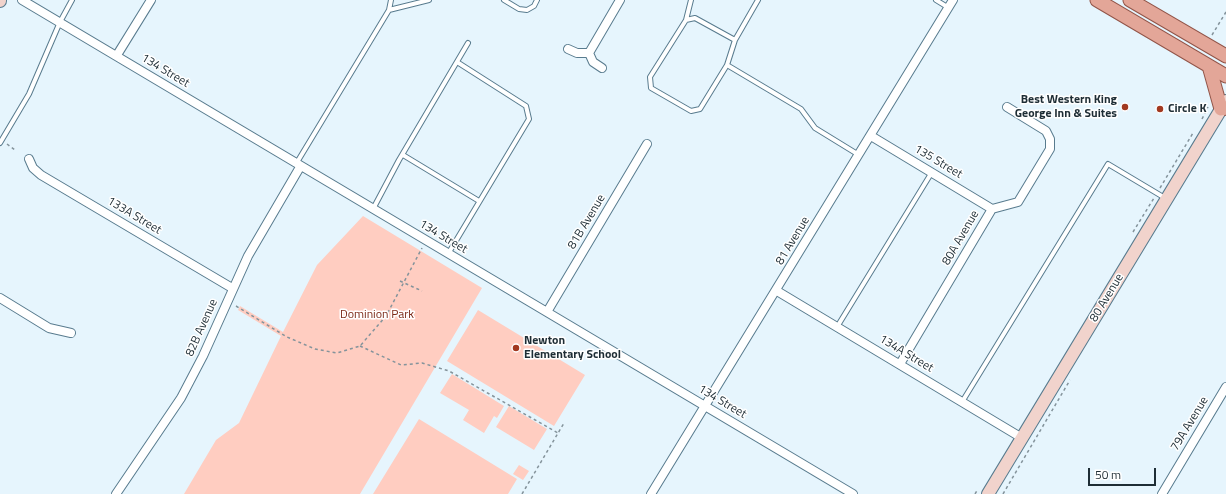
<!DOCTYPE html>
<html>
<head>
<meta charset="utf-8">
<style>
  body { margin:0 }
  #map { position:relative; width:1226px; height:494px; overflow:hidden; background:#e6f5fd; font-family:"Titillium Web",sans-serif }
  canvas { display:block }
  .scale { position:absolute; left:1088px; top:468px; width:68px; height:18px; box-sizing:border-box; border:2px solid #1e2d35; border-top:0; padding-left:5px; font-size:12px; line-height:14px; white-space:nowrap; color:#1e2d35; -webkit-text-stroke:3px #fff; paint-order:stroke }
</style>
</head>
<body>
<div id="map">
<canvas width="1226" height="494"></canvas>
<div class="scale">50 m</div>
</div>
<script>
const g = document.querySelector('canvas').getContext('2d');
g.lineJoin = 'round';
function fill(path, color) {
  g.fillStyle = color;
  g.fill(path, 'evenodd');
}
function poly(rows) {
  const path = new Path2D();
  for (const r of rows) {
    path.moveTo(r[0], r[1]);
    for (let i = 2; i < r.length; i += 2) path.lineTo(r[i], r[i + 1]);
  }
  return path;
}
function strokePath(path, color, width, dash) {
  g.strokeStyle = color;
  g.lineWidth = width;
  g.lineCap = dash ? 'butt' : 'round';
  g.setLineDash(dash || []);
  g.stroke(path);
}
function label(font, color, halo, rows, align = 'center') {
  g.font = font + ' "Titillium Web",sans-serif';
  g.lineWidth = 3;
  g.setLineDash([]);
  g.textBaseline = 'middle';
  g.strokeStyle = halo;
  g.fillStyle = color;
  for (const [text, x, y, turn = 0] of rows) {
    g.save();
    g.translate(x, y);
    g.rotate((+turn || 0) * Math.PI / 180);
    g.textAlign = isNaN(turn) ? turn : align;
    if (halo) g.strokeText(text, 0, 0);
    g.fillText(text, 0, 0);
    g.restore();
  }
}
fill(poly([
  [363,216,482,288,360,494,184,494,216,440,239,423,281,336,238,310,240,306,283,332,317,265],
  [478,310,585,375,554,426,447,361],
  [452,374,504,406,497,418,494,416,484,433,463,420,469,410,440,393],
  [509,406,547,429,534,450,496,427],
  [419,419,517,479,508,494,373,494],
  [519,465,529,471,523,480,513,474]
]), '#ffcdc1');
const service = poly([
  [391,0,389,10,429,0],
  [504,0,519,9,527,10,534,6,537,0],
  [691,0,686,20,650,77,651,88,691,111,700,109,727,65,735,40,758,0],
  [936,0,949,8],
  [686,20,695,18,735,40],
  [727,65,801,109,815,128,859,155],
  [0,143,29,94,60,22,72,0],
  [403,155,479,201],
  [296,164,389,10],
  [373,209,399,160,468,43],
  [448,254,529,119,526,106,457,62],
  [837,327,932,172],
  [962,402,1108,164,1165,198]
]);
const minor = poly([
  [22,0,853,494],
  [568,49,577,53,589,53,620,0],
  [589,53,593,62,602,68],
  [117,55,151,0],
  [871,136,992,209],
  [29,159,33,168,41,175,232,288],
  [777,291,1022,438],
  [0,298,49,328,71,333],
  [547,312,647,144],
  [900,364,992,209,1018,202,1050,149,1050,139,1046,131,1007,107],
  [116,494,181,398,203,356,248,256,300,167],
  [651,494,953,0],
  [1162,494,1226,387]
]);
const secondary = poly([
  [0,1,0,0],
  [988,494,1226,101]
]);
const primary = poly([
  [1097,0,1226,76],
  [1130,0,1226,56],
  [1209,66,1221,109,1226,108]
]);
strokePath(service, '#587b8e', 6);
strokePath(minor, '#587b8e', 10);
strokePath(secondary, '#587b8e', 14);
strokePath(primary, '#925549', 15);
strokePath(poly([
  [1212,35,1226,12],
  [1202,119,1208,107],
  [7,144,15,150],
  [1160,188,1193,133],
  [1133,232,1154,198],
  [400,281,422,291],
  [236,306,287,337,315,349,337,353,360,346,386,316,422,248],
  [360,346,401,365,422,363,449,371,558,433],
  [522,494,564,423],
  [975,494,978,489],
  [1003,494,1070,380]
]), '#84939b', 1.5, [3, 3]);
strokePath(service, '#fff', 4);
strokePath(minor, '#fff', 8);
strokePath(secondary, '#f1d3cc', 12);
strokePath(primary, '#e3a698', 13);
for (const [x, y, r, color] of [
  [1125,107,4,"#a13820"],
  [1160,109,4,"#a13820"],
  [516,348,4,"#a13820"]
]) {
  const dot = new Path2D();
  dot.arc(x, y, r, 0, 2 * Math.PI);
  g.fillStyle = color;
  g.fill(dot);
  strokePath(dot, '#fff', 1.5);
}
label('12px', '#1e2d35', '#fff', [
  ["134 Street",165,71,31],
  ["135 Street",938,162,31],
  ["133A Street",134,216,31],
  ["81B Avenue",587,222,-59],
  ["134 Street",443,237,31],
  ["80A Avenue",961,238,-60],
  ["81 Avenue",793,241,-59],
  ["80 Avenue",1107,298,-59],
  ["82B Avenue",202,328,-66],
  ["134A Street",906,354,31],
  ["134 Street",722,402,31],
  ["79A Avenue",1190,424,-59]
]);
label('bold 12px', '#1e2d35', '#fff', [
  ["Best Western King",1117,100,"right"],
  ["George Inn & Suites",1117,114,"right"],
  ["Circle K",1168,109],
  ["Newton",524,341],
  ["Elementary School",524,355]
], 'left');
label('12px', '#7c2917', '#fff', [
  ["Dominion Park",377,315]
]);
</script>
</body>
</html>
